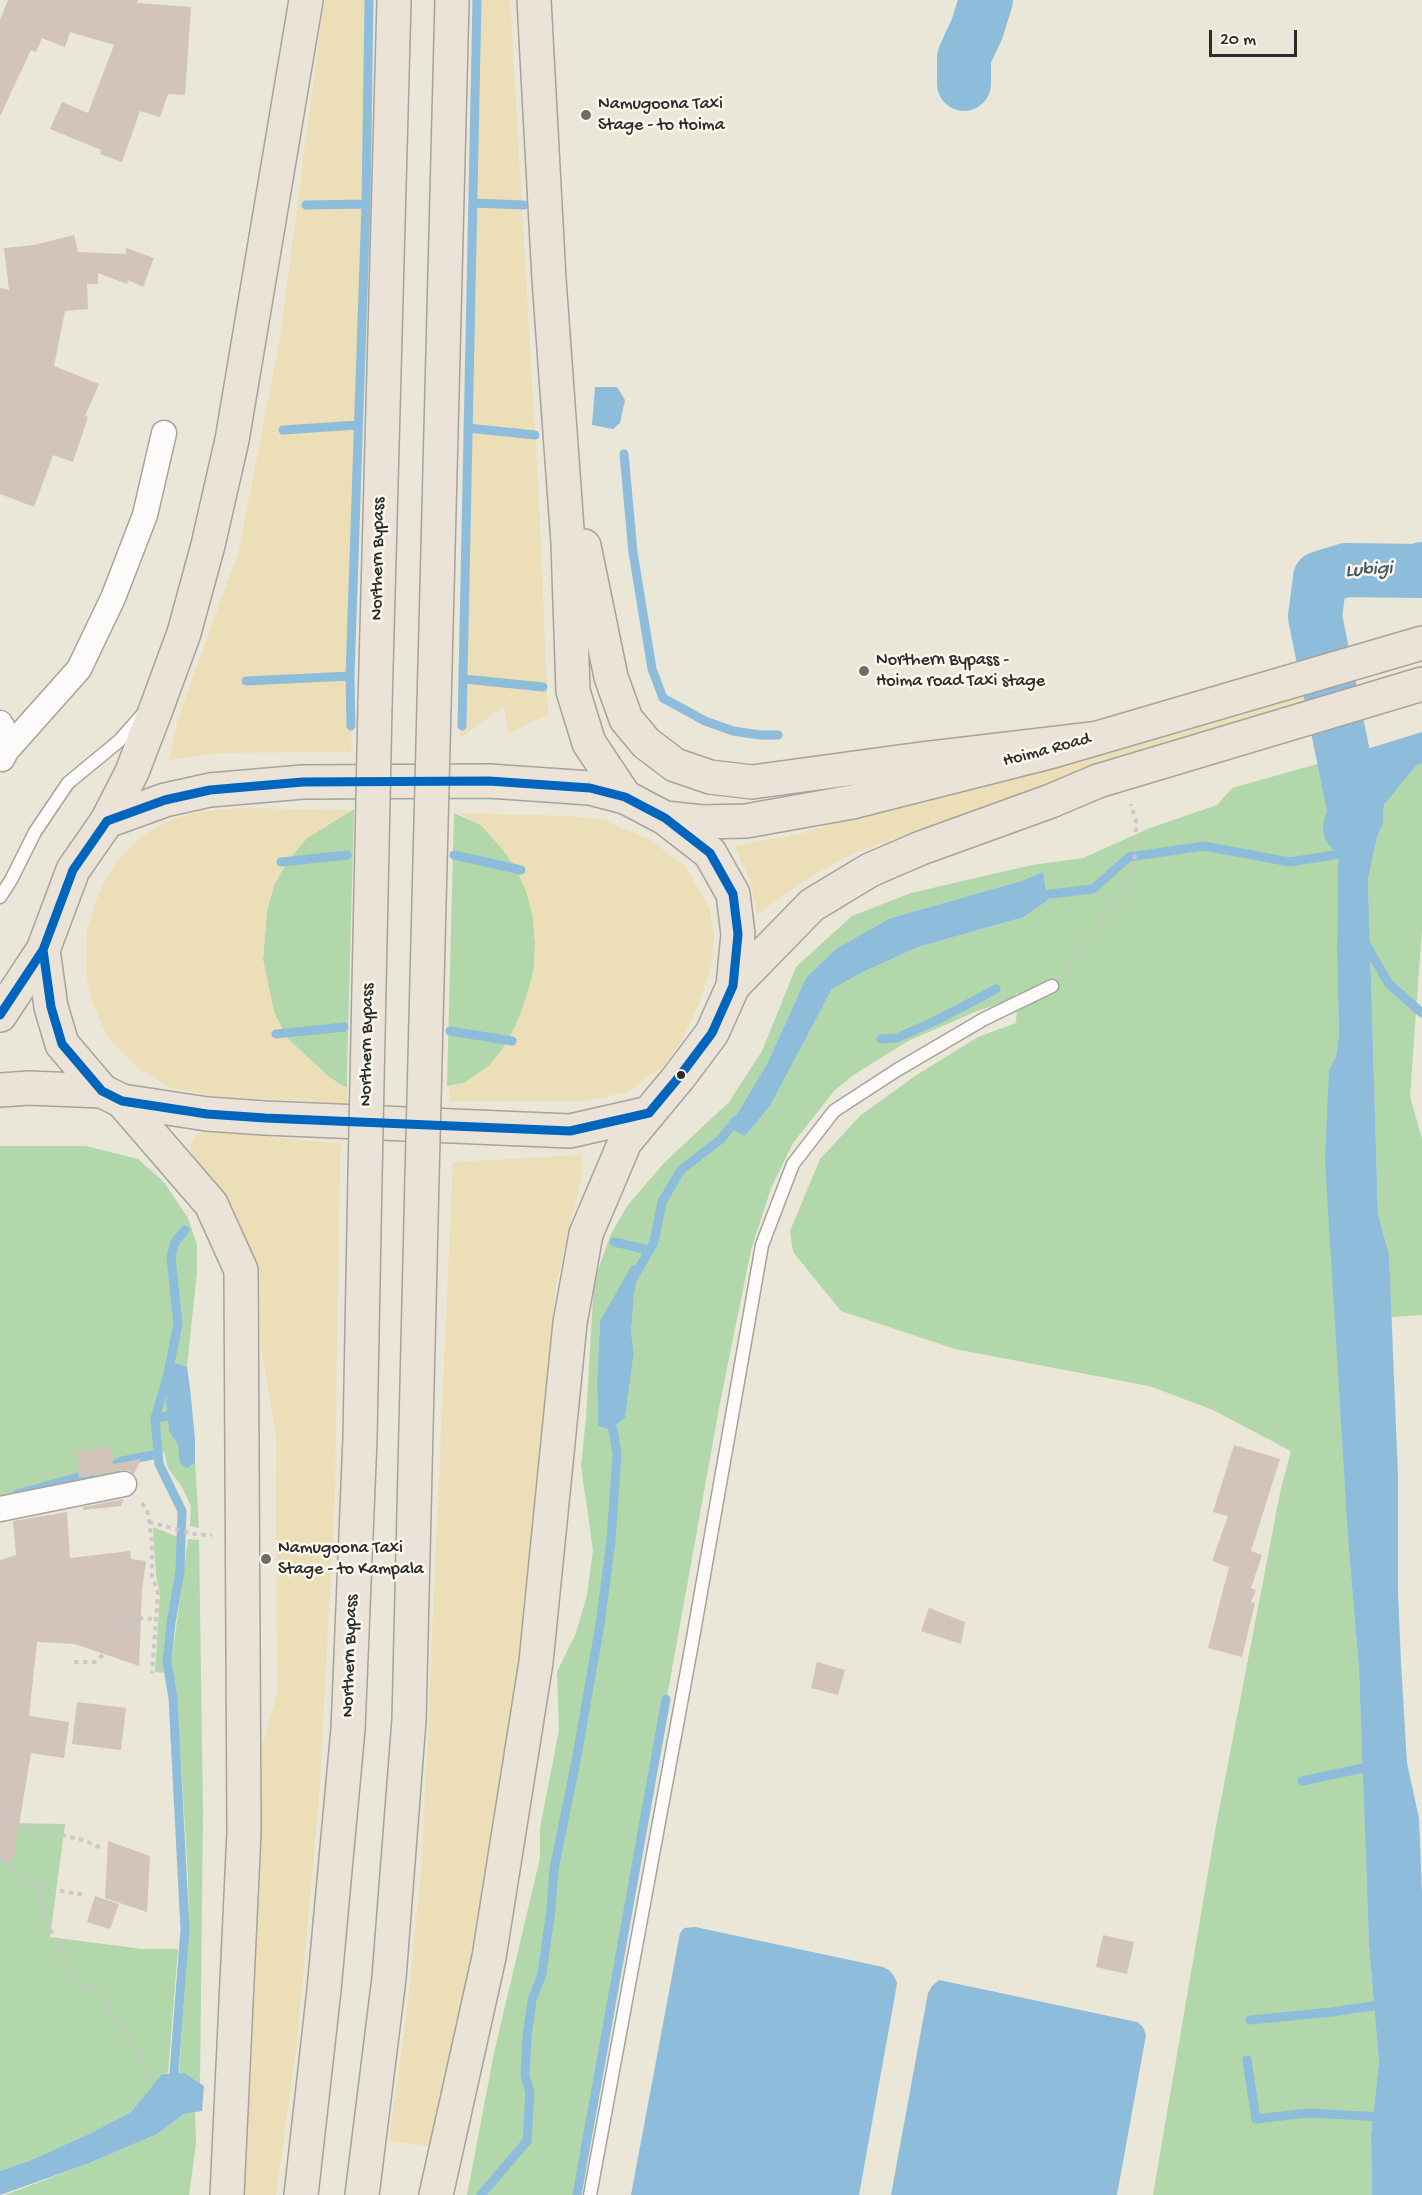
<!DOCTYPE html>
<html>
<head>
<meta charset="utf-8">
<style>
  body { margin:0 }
  #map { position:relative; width:1422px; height:2195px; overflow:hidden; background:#eae6d8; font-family:"Gochi Hand",sans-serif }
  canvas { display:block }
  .scale { position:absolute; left:1209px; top:30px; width:88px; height:27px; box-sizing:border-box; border:3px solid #2b2b2b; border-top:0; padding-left:8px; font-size:18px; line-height:21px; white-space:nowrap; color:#2b2b2b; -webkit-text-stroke:4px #fbf7ec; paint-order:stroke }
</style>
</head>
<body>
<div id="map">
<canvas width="1422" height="2195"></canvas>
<div class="scale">20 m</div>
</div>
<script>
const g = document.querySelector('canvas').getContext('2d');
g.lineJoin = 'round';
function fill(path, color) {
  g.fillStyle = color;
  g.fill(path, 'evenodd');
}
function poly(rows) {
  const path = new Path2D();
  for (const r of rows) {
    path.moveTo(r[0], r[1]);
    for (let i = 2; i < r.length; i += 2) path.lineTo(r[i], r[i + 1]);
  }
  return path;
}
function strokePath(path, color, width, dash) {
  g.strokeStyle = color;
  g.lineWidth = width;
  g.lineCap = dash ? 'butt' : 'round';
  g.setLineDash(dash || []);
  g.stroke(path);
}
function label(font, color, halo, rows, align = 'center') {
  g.font = font + ' "Gochi Hand",sans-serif';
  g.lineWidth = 5;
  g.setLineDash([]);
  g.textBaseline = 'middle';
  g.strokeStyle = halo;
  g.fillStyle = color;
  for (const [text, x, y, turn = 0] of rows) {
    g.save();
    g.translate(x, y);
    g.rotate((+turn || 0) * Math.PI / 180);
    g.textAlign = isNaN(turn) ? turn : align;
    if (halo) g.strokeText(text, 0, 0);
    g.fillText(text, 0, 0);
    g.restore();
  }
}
fill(poly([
  [1328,761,1330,792,1344,806,1338,865,1337,951,1339,1035,1336,1056,1329,1070,1332,1266,1348,1539,1359,1670,1369,1946,1379,2062,1371,2134,1372,2195,1153,2195,1216,1826,1280,1493,1291,1451,1211,1409,1149,1386,955,1349,841,1311,793,1252,790,1231,820,1159,861,1115,915,1076,978,1037,1016,1023,1018,992,1012,1000,977,1011,908,1041,855,1074,835,1090,793,1143,771,1188,751,1250,720,1403,577,2195,467,2195,494,2053,540,1858,540,1828,559,1730,557,1672,576,1633,587,1595,593,1550,581,1466,586,1418,594,1281,611,1234,627,1206,664,1163,729,1102,762,1051,796,967,852,916,911,893,1032,865,1083,858,1150,828,1217,805,1232,788],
  [1043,872,1048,900,1024,917,918,947,863,972,832,989,770,1106,745,1136,767,1064,806,978,891,918,1021,881],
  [639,1268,634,1294,631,1333,634,1352,625,1417,616,1425,613,1438,608,1429,598,1426,597,1382,600,1321],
  [1422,763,1422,929,1410,1096,1422,1139,1422,1315,1391,1317,1389,1254,1378,1214,1368,880,1377,837,1383,824,1384,805,1415,767],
  [354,809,347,1069,347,1088,330,1078,287,1038,274,1012,263,960,267,911,274,885,289,859,307,838],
  [454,813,481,825,504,851,517,870,527,894,533,917,535,943,534,968,528,992,519,1018,507,1043,489,1066,464,1083,447,1086],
  [0,1146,86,1146,138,1159,163,1181,188,1218,197,1245,197,1272,187,1367,175,1362,168,1373,166,1401,169,1431,178,1445,187,1468,195,1463,199,1528,190,1526,191,1506,182,1487,168,1468,164,1452,120,1457,121,1478,0,1502],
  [153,1527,180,1538,177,1571,164,1644,163,1663,166,1673,155,1672,160,1593,156,1575],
  [188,1539,199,1540,203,1810,200,2083,185,2073,179,2073,189,1928,188,1877,177,1698,171,1666],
  [0,1823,65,1824,50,1937,142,1949,178,1949,168,2073,162,2074,131,2112,91,2133,29,2161,0,2171],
  [195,2112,196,2144,189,2195,5,2195,87,2164,157,2134,184,2114]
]), '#b1d7ab');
fill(poly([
  [324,0,371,0,351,752,218,753,169,760,178,719,239,550,280,338],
  [475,0,510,0,539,503,548,714,508,734,504,706,460,738],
  [1302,693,1308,694,1314,699,859,851,811,876,757,914,750,880,734,846,799,834,881,809,1117,751],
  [237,808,352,810,307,838,289,859,274,885,267,911,263,960,274,1012,287,1038,330,1078,347,1088,347,1103,210,1096,169,1087,138,1068,107,1037,92,1001,86,975,87,931,99,892,117,861,142,836,166,822,197,812],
  [458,813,570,816,604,820,650,840,685,866,697,886,710,910,714,936,711,968,700,1001,682,1040,665,1065,627,1092,586,1101,450,1101,449,1086,464,1083,489,1066,507,1043,519,1018,528,992,534,968,535,943,533,917,527,894,517,870,504,851,481,825],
  [203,1130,343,1144,340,1156,335,1489,320,1785,297,2043,276,2195,243,2195,252,2057,255,1768,277,1695,276,1436,254,1302,197,1170,190,1149,195,1136],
  [582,1155,582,1176,556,1284,518,1688,500,1804,475,1937,429,2146,389,2141,409,1994,422,1860,453,1162]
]), '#ecdfb8');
fill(poly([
  [595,387,617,387,625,400,620,423,613,429,592,425],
  [1422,732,1422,763,1415,767,1384,805,1383,824,1377,837,1368,880,1378,1214,1389,1254,1398,1477,1398,1592,1401,1663,1407,1763,1419,1818,1422,1893,1422,2195,1372,2195,1371,2134,1379,2062,1369,1946,1359,1670,1348,1539,1325,1160,1329,1070,1336,1056,1339,1035,1337,951,1338,865,1344,806,1330,792,1328,761],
  [1043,872,1048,900,1024,917,918,947,863,972,832,989,770,1106,745,1136,729,1128,767,1064,806,978,836,949,891,918,1021,881],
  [632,1265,639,1268,634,1294,631,1333,634,1352,625,1418,616,1425,613,1439,608,1429,598,1426,597,1382,600,1321],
  [174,1362,187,1367,190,1388,195,1439,195,1463,187,1468,180,1463,178,1445,169,1431,166,1401,168,1373],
  [695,1927,883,1967,889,1970,894,1976,897,1983,895,1995,859,2195,631,2195,680,1933,684,1928],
  [939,1980,1137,2022,1143,2027,1146,2035,1117,2195,891,2195,928,1993,932,1986],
  [185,2073,204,2086,202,2111,184,2114,157,2134,87,2164,0,2195,0,2171,29,2161,91,2133,131,2112,162,2074]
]), '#8ebcdb');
strokePath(poly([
  [473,203,524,205],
  [306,205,366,204],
  [468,428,535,435],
  [283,430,358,425],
  [624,454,633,552,652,669,663,698,705,721,733,731,760,735,778,735],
  [464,679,543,687],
  [246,681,350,676],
  [351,726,350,676,366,204,369,0],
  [462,726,477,0],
  [454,855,521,870],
  [281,862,347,855],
  [1033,896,1093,889,1129,857,1204,846,1290,862,1340,854],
  [1364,941,1389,984,1422,1013],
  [450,1031,512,1041],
  [276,1034,344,1027],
  [881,1039,897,1038,937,1020,996,989],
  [614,1242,649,1250],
  [634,1277,654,1242,662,1202,681,1170,721,1139,736,1120],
  [155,1418,167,1378,178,1324,171,1258,175,1242,185,1230],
  [109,1468,122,1461,158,1454],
  [17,1494,90,1474],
  [1302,1781,1373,1766],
  [1250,2020,1332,2012,1385,2004],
  [1247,2060,1256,2119,1309,2113,1382,2117],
  [173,2085,185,1929,173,1698,167,1662,171,1623,180,1571,182,1511,159,1464,155,1418,175,1415],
  [481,2195,527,2141,530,2092,525,2076,527,2037,532,2000,542,1974,551,1909,554,1869,576,1761,600,1625,611,1541,617,1454,613,1429],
  [577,2195,666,1699]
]), '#8ebcdb', 9);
strokePath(poly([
  [964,84,964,57,977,29,986,0],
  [1350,828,1355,813,1315,617,1320,578,1346,570,1420,571,1422,569]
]), '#8ebcdb', 54);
fill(poly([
  [8,0,138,0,137,3,191,7,185,95,168,94,160,117,140,111,122,162,100,154,101,150,50,129,62,102,88,113,114,45,70,32,65,47,42,38,36,52,31,50,0,116,0,20],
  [74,235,78,252,126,254,126,248,154,258,143,287,128,280,127,284,98,273,98,284,87,284,88,309,65,311,54,366,99,384,85,416,88,417,73,462,53,455,34,507,0,494,0,288,9,290,4,248,34,245],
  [1234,1445,1280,1459,1251,1551,1262,1555,1251,1588,1256,1590,1251,1602,1255,1603,1242,1657,1208,1648,1229,1567,1212,1561,1228,1516,1213,1512],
  [111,1447,113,1464,141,1459,134,1474,128,1470,121,1470,79,1478,76,1451],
  [124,1499,121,1506,83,1510,83,1507],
  [67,1512,70,1558,130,1551,131,1559,146,1561,142,1590,139,1666,75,1644,37,1642,29,1716,69,1722,64,1758,31,1753,13,1861,0,1860,0,1560,16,1555,13,1521],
  [929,1608,965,1622,961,1644,921,1631],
  [817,1662,845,1670,838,1695,811,1688],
  [77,1702,126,1708,121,1750,72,1744],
  [108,1841,150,1856,147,1912,105,1898],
  [95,1896,119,1904,110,1929,87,1922],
  [1103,1935,1134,1942,1127,1974,1096,1967]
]), '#d2c4ba');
const lane = poly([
  [0,897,11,880,35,832,68,783,119,741,142,715],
  [590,2195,691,1649,762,1245,793,1164,834,1111,897,1070,984,1019,1052,986]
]);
const street = poly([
  [0,723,3,728,7,750,2,759],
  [7,750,79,669,113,598,145,515,164,433],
  [0,1509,124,1484]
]);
const primary = poly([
  [665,818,702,822,746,821,852,802,1053,751,1422,643],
  [733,986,812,905,870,870,921,848,1051,801,1098,781,1422,684],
  [0,1015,43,950,73,870,107,821,165,800,210,790,303,782,489,781,590,788,625,797,665,818,710,853,733,894,738,934,733,986,712,1033,679,1077,649,1113,570,1131,265,1118,207,1114,122,1101,102,1091,62,1044,51,1007,43,950],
  [0,1090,29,1088,102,1091]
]);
const highway = poly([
  [534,0,549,279,568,543,573,691,589,743,625,797],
  [584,546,611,677,626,719,646,743,675,765,710,777,752,782,921,759,1092,739],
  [375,705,394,0],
  [434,706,452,0],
  [107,821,132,772,155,712,184,633,208,545,232,440,306,0],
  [122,1101,211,1204,241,1270,244,1832,227,2195],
  [301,2195,324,1990,348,1729,360,1438,365,1176],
  [362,2195,389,1978,409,1720,422,1178],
  [436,2195,489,1957,536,1662,570,1323,586,1234,625,1142,649,1113]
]);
strokePath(lane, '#a5a39b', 15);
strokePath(street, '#a5a39b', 27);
strokePath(primary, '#a5a39b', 36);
strokePath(highway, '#a5a39b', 36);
strokePath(poly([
  [1064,970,1087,937,1130,888,1134,876,1136,822,1131,804],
  [142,1503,148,1513,152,1542,152,1575,158,1593,152,1673],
  [149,1522,195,1534,212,1535],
  [74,1662,95,1662,105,1653,118,1621,129,1618,157,1619],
  [0,1821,83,1840,101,1848],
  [0,1855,17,1872,38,1887,85,1895],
  [38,1887,43,1916,77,1981,106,2003,136,2051,151,2086]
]), '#cac9c6', 4, [4.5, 4.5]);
strokePath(lane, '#fcfbf9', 12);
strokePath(street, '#fcfbf9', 24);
strokePath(primary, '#ebe3d8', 33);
strokePath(highway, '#ebe3d8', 33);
const highwayBridge = poly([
  [365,1176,375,705],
  [422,1178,434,706]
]);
strokePath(highwayBridge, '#a5a39b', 36, []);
strokePath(highwayBridge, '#ebe3d8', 33);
strokePath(poly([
  [0,1015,43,950,73,870,107,821,165,800,210,790,303,782,489,781,590,788,625,797,665,818,710,853,733,894,738,934,733,986,712,1033,679,1077,649,1113,570,1131,265,1118,207,1114,122,1101,102,1091,62,1044,51,1007,43,950]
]), '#0065bd', 9);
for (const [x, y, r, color] of [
  [586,115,6,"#6e6c68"],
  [864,671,6,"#6e6c68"],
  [681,1075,5,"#2b2b2b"],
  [266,1559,6,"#6e6c68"]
]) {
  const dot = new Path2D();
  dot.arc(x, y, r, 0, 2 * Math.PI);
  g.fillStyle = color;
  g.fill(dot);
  strokePath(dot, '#fbf7ec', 2);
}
label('18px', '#2b2b2b', '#fbf7ec', [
  ["Namugoona Taxi",598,105],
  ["Stage - to Hoima",598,126],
  ["Northern Bypass -",876,661],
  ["Hoima road Taxi stage",876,682],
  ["Namugoona Taxi",278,1549],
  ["Stage - to Kampala",278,1570]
], 'left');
label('18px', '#2b2b2b', '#fbf7ec', [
  ["Northern Bypass",379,559,-89],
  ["Hoima Road",1047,751,-15],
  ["Northern Bypass",368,1045,-89],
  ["Northern Bypass",351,1656,-88]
]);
label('italic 20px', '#405769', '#fbf7ec', [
  ["Lubigi",1369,571,-4]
]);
</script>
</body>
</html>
